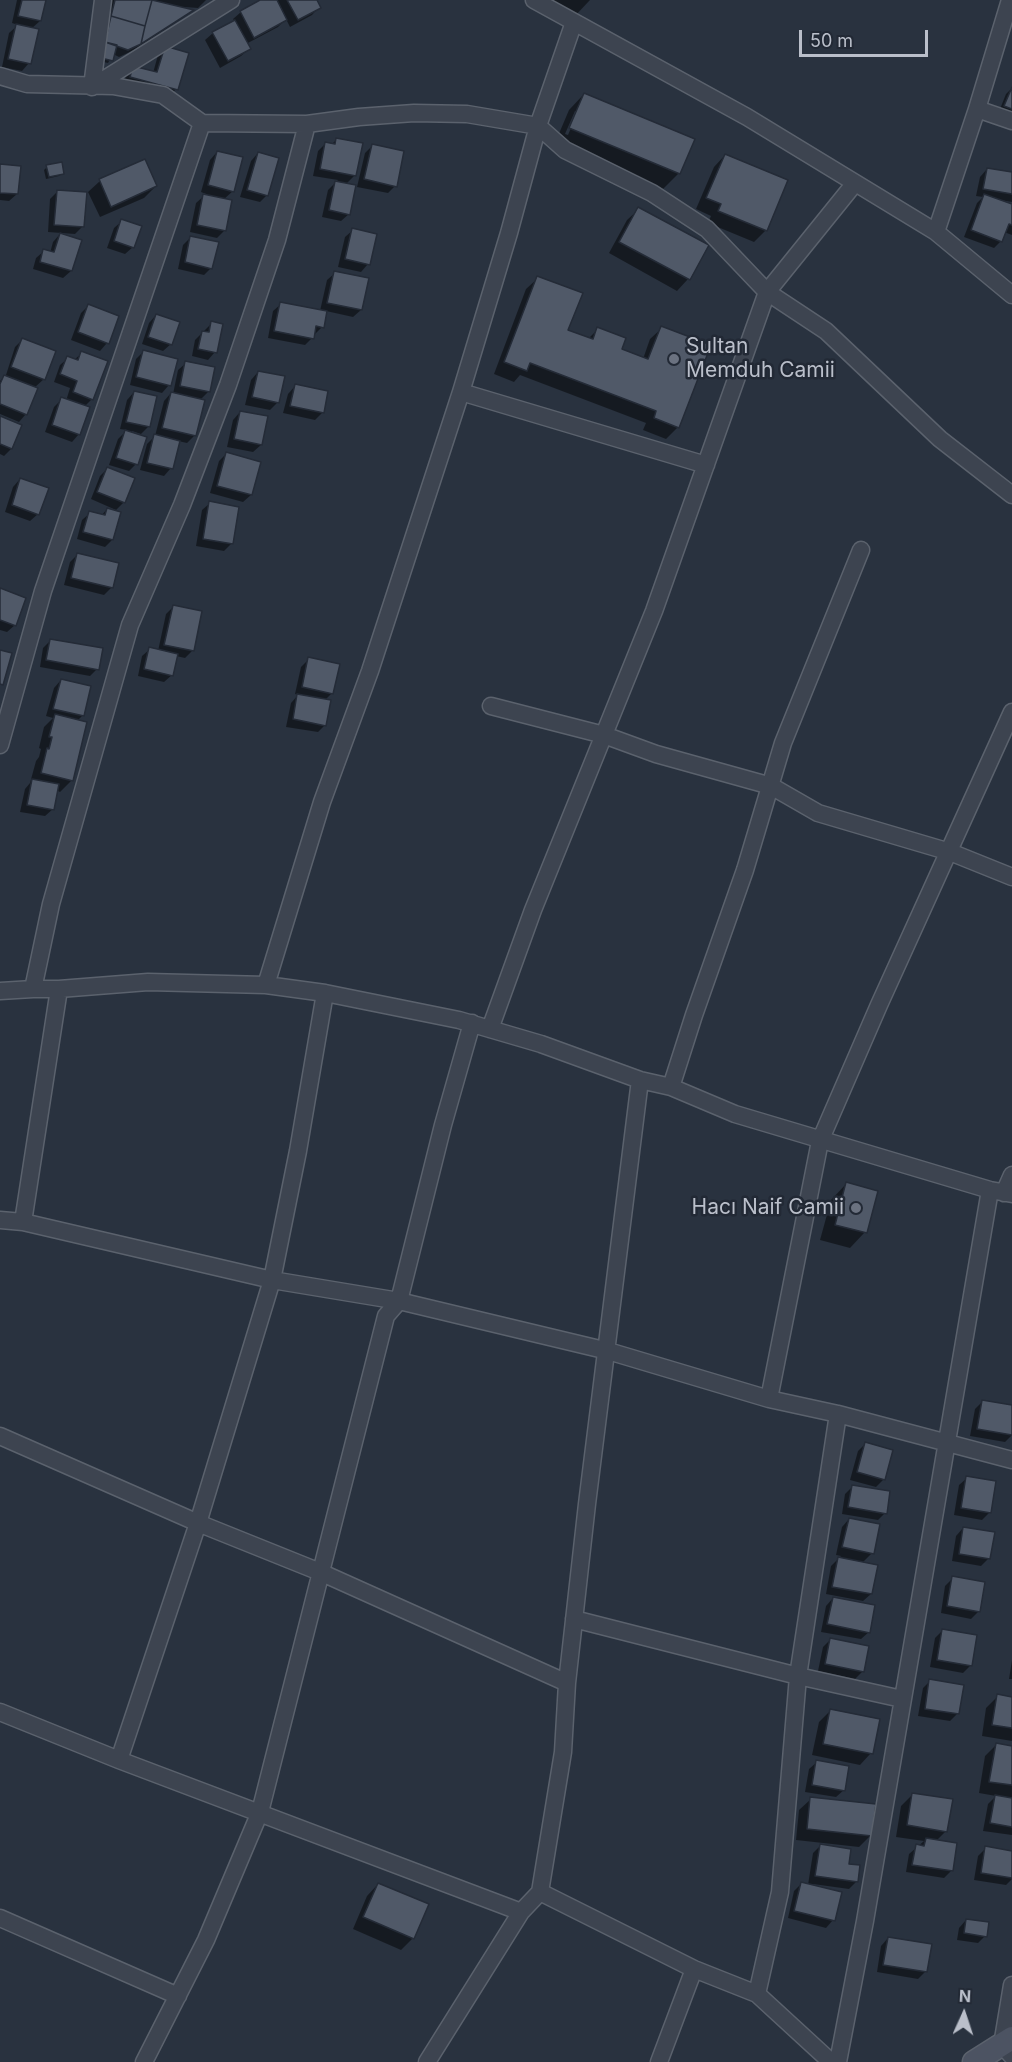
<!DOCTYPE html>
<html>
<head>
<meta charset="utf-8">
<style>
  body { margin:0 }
  #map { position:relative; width:1012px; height:2062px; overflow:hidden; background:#29323f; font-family:Inter,sans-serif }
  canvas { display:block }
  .north { position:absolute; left:934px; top:1984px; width:60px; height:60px; -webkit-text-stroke:4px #222935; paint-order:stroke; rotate:3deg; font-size:16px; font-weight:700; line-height:24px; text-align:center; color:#babfca }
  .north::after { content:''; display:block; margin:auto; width:21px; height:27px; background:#babfca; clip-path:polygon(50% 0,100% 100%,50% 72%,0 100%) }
  .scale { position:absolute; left:799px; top:30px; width:129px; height:27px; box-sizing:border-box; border:3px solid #babfca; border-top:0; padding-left:8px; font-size:18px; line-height:21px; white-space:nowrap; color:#babfca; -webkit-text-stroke:4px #222935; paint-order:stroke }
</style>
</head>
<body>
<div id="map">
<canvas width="1012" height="2062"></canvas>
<div class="north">N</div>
<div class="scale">50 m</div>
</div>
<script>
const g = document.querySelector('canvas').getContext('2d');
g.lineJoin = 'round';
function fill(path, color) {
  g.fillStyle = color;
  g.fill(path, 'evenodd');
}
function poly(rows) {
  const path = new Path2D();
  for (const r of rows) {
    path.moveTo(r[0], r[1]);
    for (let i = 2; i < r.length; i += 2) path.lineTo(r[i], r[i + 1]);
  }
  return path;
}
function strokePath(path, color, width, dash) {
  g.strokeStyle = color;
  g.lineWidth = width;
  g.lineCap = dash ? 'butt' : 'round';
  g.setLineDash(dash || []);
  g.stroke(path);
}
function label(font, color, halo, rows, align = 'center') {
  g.font = font + ' Inter,sans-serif';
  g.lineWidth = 5;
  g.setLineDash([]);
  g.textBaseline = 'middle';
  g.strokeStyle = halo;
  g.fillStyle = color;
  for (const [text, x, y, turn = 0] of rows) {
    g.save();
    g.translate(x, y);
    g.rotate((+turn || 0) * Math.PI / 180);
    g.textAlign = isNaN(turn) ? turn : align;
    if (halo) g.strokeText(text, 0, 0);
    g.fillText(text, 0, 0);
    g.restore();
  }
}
fill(poly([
  [17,0,44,0,40,21,31,29,29,63,22,71,2,67,9,33,18,25,12,23],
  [111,0,206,0,198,8,184,7,191,11,184,17,132,51,119,57,113,54,108,63,99,61,98,49],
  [263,0,275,0,276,2,278,0,315,0,319,7,312,15,290,27,286,19,278,27,246,44,249,49,241,56,220,68,205,40,213,33,235,22,233,19,241,12],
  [528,0,590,0,575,16],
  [165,48,176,89,169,97,124,84,126,75,134,67,153,73,158,55],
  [1012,88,1012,119,998,114,1006,94],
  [584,94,679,173,663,189,555,143,569,110],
  [575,111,578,111,568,135,565,134],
  [336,140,355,175,345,185,349,214,341,221,322,217,328,190,338,180,313,176,318,151,325,144,331,145],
  [372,146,395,186,388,193,357,187,365,153],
  [217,152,233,191,223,200,225,230,217,238,190,232,196,203,206,194,201,192,210,160],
  [258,153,267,195,260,202,240,197,251,161],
  [725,155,766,230,754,242,708,223,711,216,696,209,714,167],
  [0,166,17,194,9,201,0,200],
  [47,167,62,173,59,176,46,179,44,170],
  [987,169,1012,173,1012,202,1000,200,1012,206,1012,235,1004,232,1001,241,994,248,964,237,977,203,983,197,976,196,980,177],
  [100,181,156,186,144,198,100,217,88,192],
  [58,191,83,226,75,234,48,232,50,199],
  [639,209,707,246,688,279,677,291,609,253,627,220],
  [122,221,133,247,125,254,107,248,114,228],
  [353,230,368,264,361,272,338,267,345,237],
  [60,234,71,271,63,278,33,269,36,258,44,251,50,253,53,242],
  [191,237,211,268,204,275,178,269,183,245],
  [335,273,367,280,361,310,353,317,326,311,322,327,315,334,313,334,312,338,305,345,268,338,273,311,281,304,320,311,327,280],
  [538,278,566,331,588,339,598,329,620,350,643,359,650,339,662,328,678,427,666,439,643,430,646,423,520,375,514,382,494,374,526,289],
  [88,306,107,343,100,351,71,340,81,313],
  [156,315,171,344,163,351,142,344,149,323],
  [212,323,215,352,208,360,192,356,195,340],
  [22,340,44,379,34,388,26,414,19,422,0,414,0,381,6,375,15,347],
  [144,351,169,385,162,393,130,385,136,359],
  [82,353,92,399,84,407,79,434,72,442,45,432,54,407,62,399,66,401,70,388,54,382,60,365,68,358,74,360],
  [186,363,208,392,199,401,194,436,187,443,178,441,171,468,164,476,140,470,147,444,155,436,164,401,171,393,173,394,178,370],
  [258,372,278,402,270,410,245,405,251,380],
  [295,386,323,412,315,420,283,413,288,394],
  [134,392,149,426,141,434,132,431,136,464,129,471,109,465,118,439,127,430,120,429,127,400],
  [240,412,261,445,253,452,227,447,233,420],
  [0,418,11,449,4,456,0,454],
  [226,454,260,463,251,495,243,502,210,493,219,461],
  [108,468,124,502,115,511,116,510,91,499,100,476],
  [20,479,38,514,30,521,5,512,13,487],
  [210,503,232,543,224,551,196,546,202,510],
  [107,509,112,540,105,547,77,539,82,520,90,513,101,516],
  [77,555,112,587,104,595,64,585,70,562],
  [0,590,15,625,7,632,0,630],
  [173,607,192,651,185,658,176,656,172,675,164,682,138,676,142,656,150,649,158,651,166,614],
  [51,640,97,669,90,676,40,667,43,648],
  [309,659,332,693,325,700,325,725,318,732,286,727,291,703,298,695,295,694,301,667],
  [61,680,89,688,82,716,77,721,72,780,60,792,56,790,53,809,45,816,20,812,25,789,30,783,36,761,39,757,41,749,39,748,44,727,53,718,46,716,54,688],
  [846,1184,865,1232,850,1248,820,1240,831,1200],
  [983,1401,1012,1407,1012,1435,1005,1442,970,1436,975,1409],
  [865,1444,884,1479,876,1487,850,1480,858,1451],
  [967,1478,990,1512,982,1520,954,1515,959,1485],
  [852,1487,885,1513,878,1520,842,1514,845,1494],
  [849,1519,872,1553,862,1563,871,1594,863,1601,826,1594,831,1566,841,1556,836,1555,842,1527],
  [963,1528,989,1558,981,1566,952,1561,956,1536],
  [953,1578,979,1611,971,1619,941,1613,945,1586],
  [833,1598,869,1632,861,1639,821,1632,826,1606],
  [943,1630,971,1665,963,1673,930,1667,935,1638],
  [831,1639,863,1671,855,1679,818,1671,823,1647],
  [1012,1660,1012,1679,1009,1679],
  [930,1681,962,1686,957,1714,950,1721,918,1716,923,1688],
  [998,1696,1012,1698,1012,1741,982,1736,986,1708],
  [831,1710,871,1753,860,1765,812,1755,819,1722],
  [996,1745,1012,1747,1012,1835,983,1831,988,1804,996,1796,979,1793,985,1756],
  [817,1762,844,1790,836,1797,805,1792,809,1769],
  [913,1794,946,1831,936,1841,951,1871,944,1878,906,1872,909,1854,924,1841,896,1837,901,1806],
  [811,1799,871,1835,859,1847,796,1840,799,1810],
  [820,1846,848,1865,857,1881,849,1889,813,1884,833,1920,826,1928,788,1918,794,1891,802,1883,808,1885,813,1853],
  [986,1848,1012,1852,1012,1879,1006,1885,974,1880,978,1856],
  [378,1884,413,1938,401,1950,353,1929,367,1896],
  [966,1920,985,1936,978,1943,957,1940,959,1928],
  [888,1938,926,1971,918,1979,877,1972,881,1946]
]), '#0007');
const building = poly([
  [22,0,46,0,41,21,18,16,22,0],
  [115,0,152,0,145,26,111,16,115,0],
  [152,0,194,10,141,44,145,26,152,0],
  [260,0,277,0,287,20,254,38,240,11,260,0],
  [287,0,317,0,321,8,298,20,287,0],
  [111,16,145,26,141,44,128,50,105,42,111,16],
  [235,20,251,49,228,61,212,32,235,20],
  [16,24,39,29,31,64,8,59,16,24],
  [105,42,117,45,113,61,101,58,105,42],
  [165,46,189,53,178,90,130,77,133,66,157,72,165,46],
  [1012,87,1012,109,1004,106,1012,87],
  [584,93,695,139,680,174,569,128,584,93],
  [336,138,363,143,356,176,320,169,325,142,335,144,336,138],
  [372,144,404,151,397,187,364,179,372,144],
  [217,151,243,157,234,192,208,185,217,151],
  [258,152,279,158,268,196,247,190,258,152],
  [725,154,788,180,767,231,718,211,721,204,706,198,725,154],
  [145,159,157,186,111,207,99,179,145,159],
  [62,162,64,174,49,177,46,165,62,162],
  [0,164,21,166,18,194,0,193,0,164],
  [987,168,1012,172,1012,194,983,189,987,168],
  [335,181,356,185,350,215,329,210,335,181],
  [57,190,87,192,84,227,54,225,57,190],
  [203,194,232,200,226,231,197,225,203,194],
  [984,194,1012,204,1012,225,1009,224,1002,242,971,230,984,194],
  [638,207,709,245,690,280,619,242,638,207],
  [121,219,142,226,134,248,114,241,121,219],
  [352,228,377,234,370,265,345,259,352,228],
  [60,233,82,240,72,271,40,262,43,249,54,252,60,233],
  [190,236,219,242,212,269,185,262,190,236],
  [334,271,369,278,362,310,327,303,334,271],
  [537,276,583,293,568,330,593,339,597,327,626,338,622,349,648,359,661,326,711,345,679,428,654,418,656,411,530,363,527,371,504,362,537,276],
  [280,302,327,311,324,328,316,326,314,339,274,331,280,302],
  [88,304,119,316,109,344,78,332,88,304],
  [156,314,180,322,172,345,148,337,156,314],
  [211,321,223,324,217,353,198,349,202,331,209,332,211,321],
  [22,338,56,351,45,380,11,367,22,338],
  [143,350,178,359,171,386,136,377,143,350],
  [81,351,108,361,93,400,73,392,77,381,60,374,67,356,78,360,81,351],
  [185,361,215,367,210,392,180,386,185,361],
  [258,371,285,376,279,403,252,397,258,371],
  [4,375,38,388,27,415,0,404,0,384,4,375],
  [295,384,328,391,324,413,290,406,295,384],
  [134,391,157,396,150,427,126,422,134,391],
  [171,392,205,400,196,436,162,428,171,392],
  [61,397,90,407,80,435,52,425,61,397],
  [240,411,268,416,262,445,234,439,240,411],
  [0,416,22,425,12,449,0,444,0,416],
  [125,430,147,437,138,465,116,458,125,430],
  [154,434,180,441,173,469,147,463,154,434],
  [226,452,261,462,252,495,217,486,226,452],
  [107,467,135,478,125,503,97,492,107,467],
  [20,478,49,488,39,515,12,505,20,478],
  [209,501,239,507,233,544,203,539,209,501],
  [107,508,121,512,113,540,83,532,89,511,105,515,107,508],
  [77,553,119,563,113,588,71,578,77,553],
  [0,588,26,598,16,626,0,620,0,588],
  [173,605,202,611,194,651,164,645,173,605],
  [50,639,103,648,99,670,46,660,50,639],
  [149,647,178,654,173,676,144,669,149,647],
  [0,650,12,653,3,685,0,684,0,650],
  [308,657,340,664,333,694,302,687,308,657],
  [61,679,91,686,84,716,53,709,61,679],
  [297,694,331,700,326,726,293,719,297,694],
  [55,714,87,722,73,781,41,773,47,748,49,749,52,737,49,737,55,714],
  [32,779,59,784,54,810,27,805,32,779],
  [846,1182,878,1191,867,1233,835,1225,846,1182],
  [982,1400,1012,1405,1012,1435,977,1429,982,1400],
  [865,1442,893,1450,885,1480,857,1472,865,1442],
  [966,1476,996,1481,991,1513,961,1508,966,1476],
  [852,1485,890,1491,887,1514,848,1507,852,1485],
  [849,1518,880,1524,874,1554,842,1547,849,1518],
  [963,1527,995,1532,990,1559,959,1554,963,1527],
  [838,1557,878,1565,872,1594,832,1587,838,1557],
  [952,1576,985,1582,980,1612,947,1606,952,1576],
  [833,1597,875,1605,870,1633,827,1624,833,1597],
  [942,1629,977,1635,972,1666,937,1660,942,1629],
  [830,1638,869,1646,864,1672,825,1664,830,1638],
  [929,1679,964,1685,959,1714,925,1709,929,1679],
  [997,1694,1012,1697,1012,1728,992,1725,997,1694],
  [830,1709,880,1719,873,1754,823,1744,830,1709],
  [996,1743,1012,1746,1012,1785,989,1782,996,1743],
  [816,1760,849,1766,845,1791,812,1785,816,1760],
  [912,1793,953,1799,947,1832,907,1825,912,1793],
  [995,1795,1012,1798,1012,1827,990,1823,995,1795],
  [810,1797,876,1804,872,1836,807,1829,810,1797],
  [926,1838,957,1843,953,1871,912,1865,916,1844,924,1846,926,1838],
  [820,1844,851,1849,849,1864,860,1865,858,1882,815,1876,820,1844],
  [985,1846,1012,1851,1012,1878,981,1873,985,1846],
  [801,1882,842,1892,835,1921,794,1911,801,1882],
  [378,1883,429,1904,414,1939,363,1917,378,1883],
  [966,1919,989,1922,987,1937,964,1933,966,1919],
  [888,1937,932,1944,927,1972,883,1965,888,1937]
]);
fill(building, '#505968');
strokePath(building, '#242b37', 1.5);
const street = poly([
  [534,0,747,117,936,232,1012,295],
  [0,76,27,84,113,86,163,95,202,123,307,124,359,117,414,113,467,114,538,126,565,150,652,193,707,229,767,292,826,331,940,439,1012,495],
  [92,87,231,0],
  [92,87,103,0],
  [977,109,1012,121],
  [936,232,977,109,1010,0],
  [461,392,706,465],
  [491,706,604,735,656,754,771,786,818,813,950,852,1012,877],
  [0,745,43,591,202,123],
  [266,985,322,802,370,671,461,392,509,233,538,126,574,22],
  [33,989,51,904,130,625,182,505,228,385,277,240,307,124],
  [0,991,33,989,59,989,148,982,266,985,325,993,459,1020,541,1044,640,1080,671,1087,735,1114,990,1190,1012,1194],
  [490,1029,533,910,654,611,767,292,855,183],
  [671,1087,694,1015,745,870,783,743,861,550],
  [1004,1193,1012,1175],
  [0,1220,23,1222,272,1280,399,1301,608,1351,769,1399,838,1414,1012,1460],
  [23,1222,59,989],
  [769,1399,820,1141,879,1005,1012,712],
  [0,1436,198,1523,320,1572,567,1683],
  [574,1619,798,1676,902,1699],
  [0,1712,119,1760,521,1912],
  [119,1760,198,1523,272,1280,298,1151,325,993],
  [540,1892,694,1969,757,1994,831,2062],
  [0,1918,178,1996],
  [1012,1985,1002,2045,1012,2056],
  [757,1994,780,1892,798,1676,838,1414],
  [144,2062,206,1940,260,1812,386,1316,399,1301,443,1125,472,1023],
  [427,2062,521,1912,540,1892,563,1752,567,1683,587,1504,640,1080],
  [659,2062,694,1969],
  [838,2062,865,1921,990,1190]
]);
const secondary = poly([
  [974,2062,1012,2038]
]);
strokePath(street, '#5b626d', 19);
strokePath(secondary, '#5b626d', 25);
strokePath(street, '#3d4450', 16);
strokePath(secondary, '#4c5362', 22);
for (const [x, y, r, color] of [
  [674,359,6,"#6b7280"],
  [856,1208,6,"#6b7280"]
]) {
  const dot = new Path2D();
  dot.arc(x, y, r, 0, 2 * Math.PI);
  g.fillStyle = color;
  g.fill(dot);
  strokePath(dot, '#222935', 2);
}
label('21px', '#babfca', '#222935', [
  ["Sultan",686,347],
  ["Memduh Camii",686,371],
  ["Hacı Naif Camii",844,1208,"right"]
], 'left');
</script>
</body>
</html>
